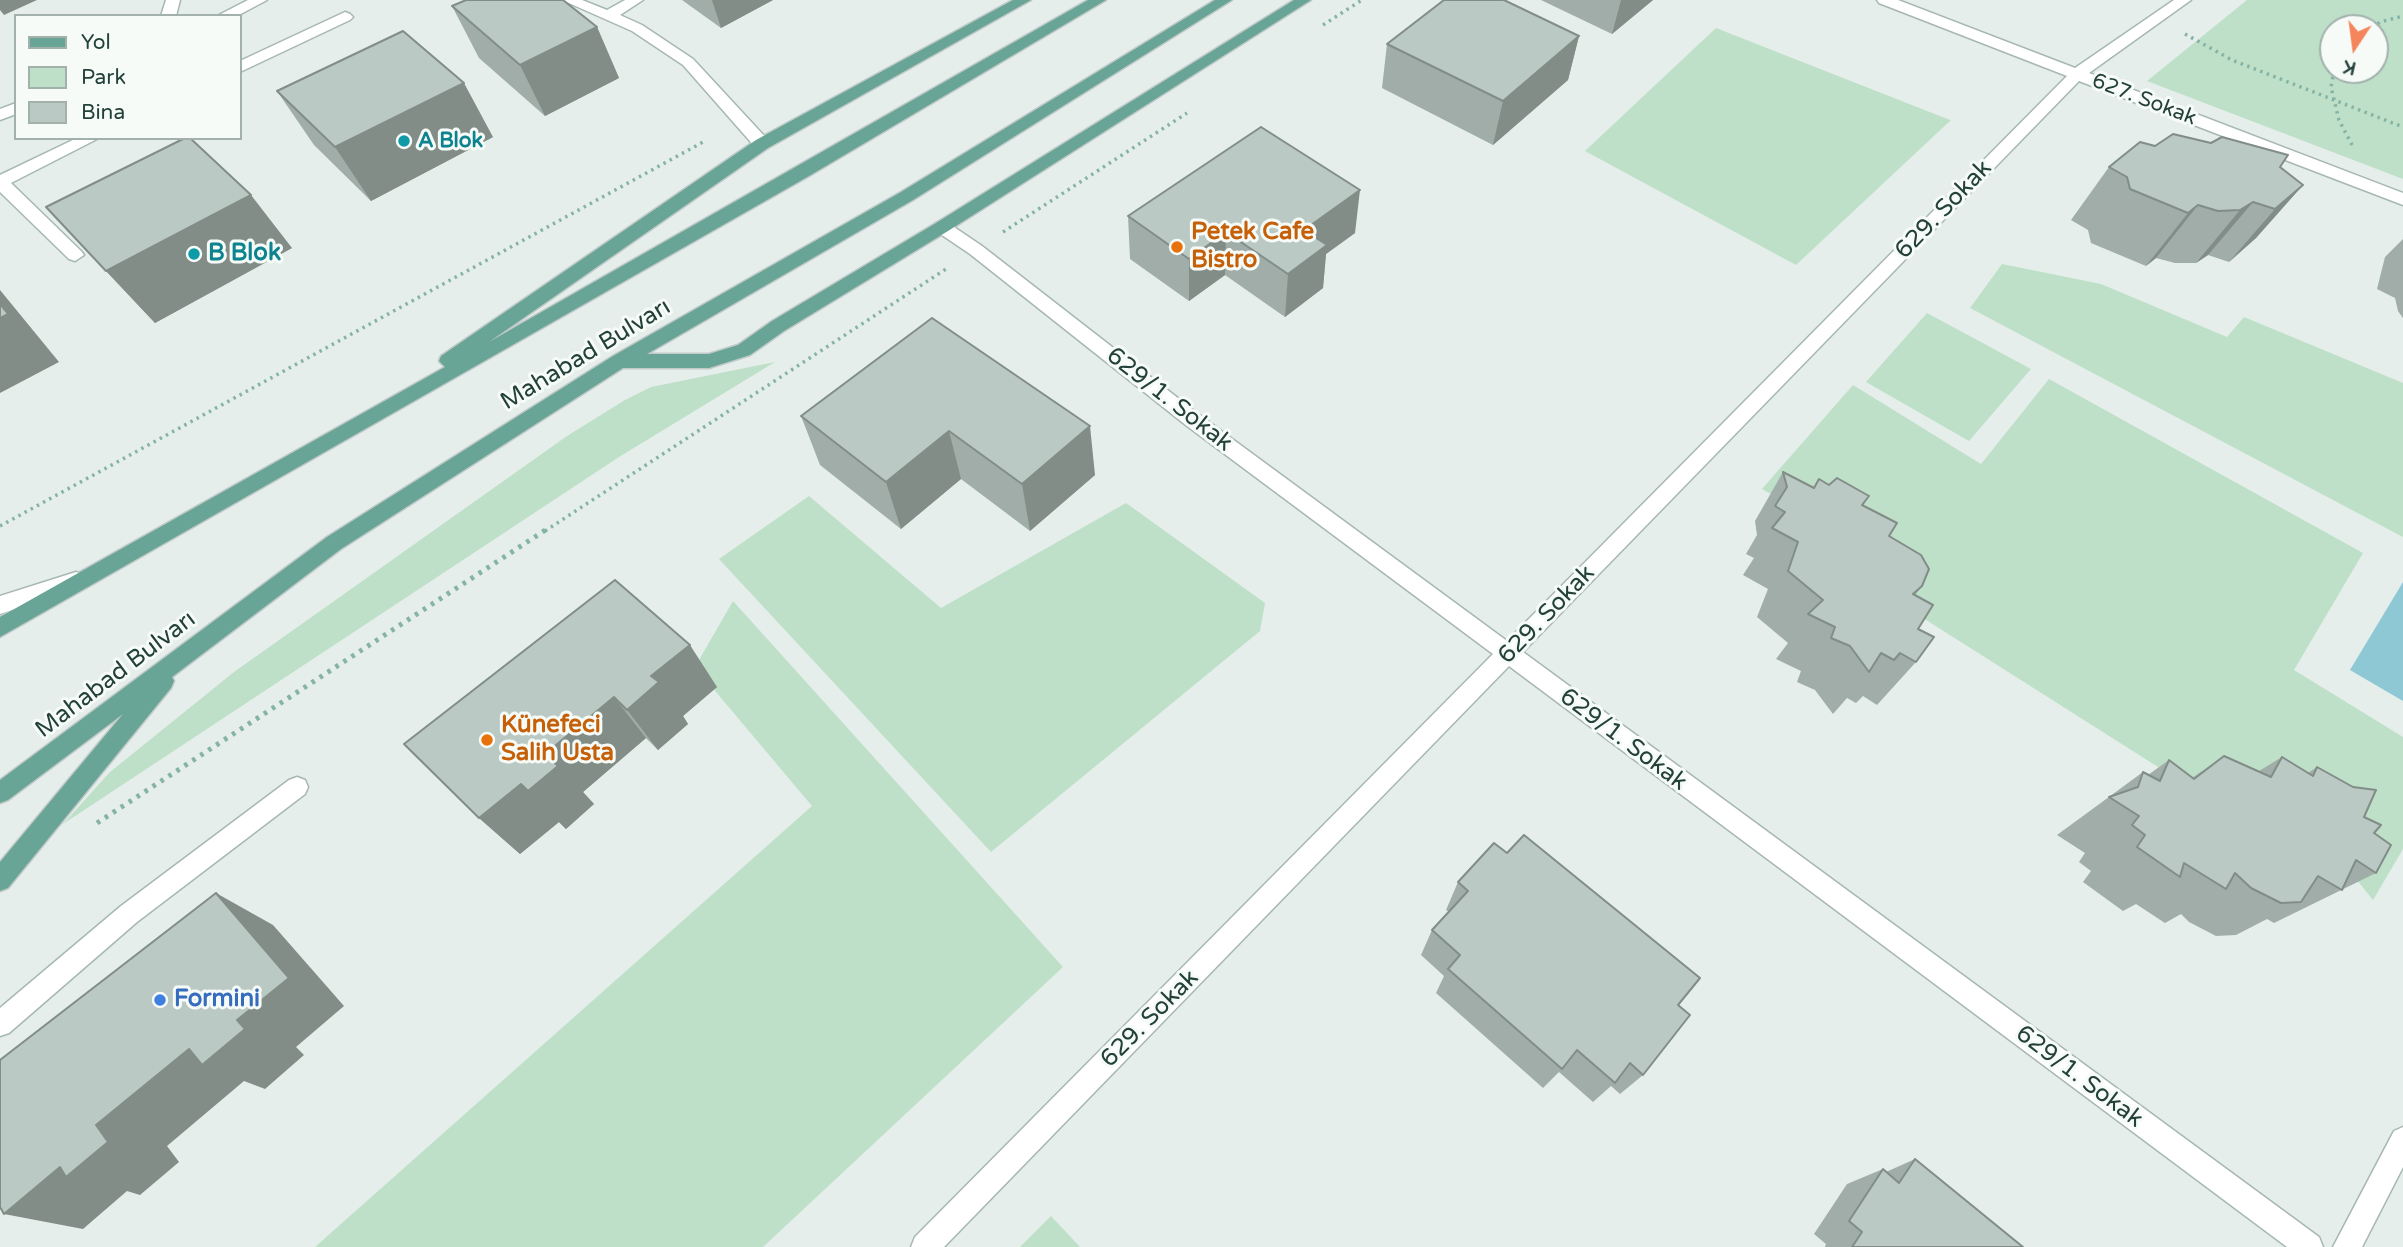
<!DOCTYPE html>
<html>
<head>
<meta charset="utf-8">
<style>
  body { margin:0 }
  #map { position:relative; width:2403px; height:1247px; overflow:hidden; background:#e5eeea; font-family:"Varela Round",sans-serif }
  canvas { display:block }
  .legend { position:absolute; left:14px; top:14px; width:228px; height:126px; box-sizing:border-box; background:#f6fbf8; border:2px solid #a2b1ac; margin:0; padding:9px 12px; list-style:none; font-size:21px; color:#23413a }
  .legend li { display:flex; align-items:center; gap:14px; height:35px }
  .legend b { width:35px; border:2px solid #a2b1ac }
  .north { position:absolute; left:2319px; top:14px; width:70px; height:70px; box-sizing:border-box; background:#f6fbf8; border:2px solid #a2b1ac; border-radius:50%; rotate:193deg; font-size:19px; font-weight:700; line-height:28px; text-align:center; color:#23413a }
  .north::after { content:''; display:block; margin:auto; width:24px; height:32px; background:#f5855d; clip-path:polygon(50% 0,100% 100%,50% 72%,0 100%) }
</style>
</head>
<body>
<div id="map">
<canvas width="2403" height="1247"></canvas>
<ul class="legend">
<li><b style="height:9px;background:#69a596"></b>Yol</li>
<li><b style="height:19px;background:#bee0c8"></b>Park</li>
<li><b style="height:19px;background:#bac9c3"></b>Bina</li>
</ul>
<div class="north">K</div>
</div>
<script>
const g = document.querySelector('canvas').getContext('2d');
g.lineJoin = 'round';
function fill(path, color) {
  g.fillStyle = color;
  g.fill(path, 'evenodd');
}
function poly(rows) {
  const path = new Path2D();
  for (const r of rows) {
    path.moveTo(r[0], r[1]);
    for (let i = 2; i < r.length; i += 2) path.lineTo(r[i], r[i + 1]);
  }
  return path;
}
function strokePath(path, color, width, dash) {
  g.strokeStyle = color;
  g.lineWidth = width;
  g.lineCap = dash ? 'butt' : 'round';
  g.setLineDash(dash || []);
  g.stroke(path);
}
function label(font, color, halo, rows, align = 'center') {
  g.font = font + ' "Varela Round",sans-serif';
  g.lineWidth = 6;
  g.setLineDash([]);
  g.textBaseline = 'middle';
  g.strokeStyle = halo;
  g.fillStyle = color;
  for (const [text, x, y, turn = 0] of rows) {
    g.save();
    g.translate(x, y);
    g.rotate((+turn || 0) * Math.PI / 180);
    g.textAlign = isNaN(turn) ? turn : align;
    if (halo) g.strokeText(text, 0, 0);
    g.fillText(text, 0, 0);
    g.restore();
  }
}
fill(poly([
  [2247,0,2403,0,2403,179,2147,81],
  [2333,28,2375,28,2375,70,2333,70],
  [1716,28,1950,120,1951,120,1796,265,1585,151],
  [2002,264,2101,284,2227,337,2244,317,2403,383,2403,537,1970,308],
  [1927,313,2031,369,1969,441,1866,382],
  [775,362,619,457,63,824,110,772,234,672,567,436,625,400,651,387],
  [2049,379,2363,553,2294,670,2403,737,2403,849,2373,900,2344,864,2188,786,1912,611,1866,549,1762,489,1853,385,1981,464],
  [809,496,941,608,1126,503,1265,603,1260,631,991,852,719,559],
  [733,601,1063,967,763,1247,315,1247,812,806,695,667],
  [1051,1216,1080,1247,1020,1247]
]), '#bee0c8');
fill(poly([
  [2403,582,2403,701,2350,670]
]), '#8dc8d4');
const minor = poly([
  [166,0,180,0,176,16,161,16,166,0],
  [248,0,267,0,237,16,217,16,248,0],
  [562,0,582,0,607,10,625,0,643,0,620,15,642,25,693,59,768,140,770,144,768,148,756,148,683,65,632,31,562,0],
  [1877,0,1898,0,2075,68,2174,0,2191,0,2089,73,2403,193,2403,205,2079,81,1523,652,2319,1237,2323,1247,2287,1247,1509,666,944,1247,911,1247,915,1237,1493,654,1187,426,970,254,936,231,933,227,936,223,948,223,982,246,1201,416,1507,641,2067,76,1879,3,1877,0],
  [345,12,350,14,353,17,350,20,240,72,240,61,345,12],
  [16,103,16,114,0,120,0,109,16,103],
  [77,138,99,138,11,183,81,251,84,255,75,261,69,259,0,192,0,175,77,138],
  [76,572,83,575,86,581,83,587,0,614,0,596,76,572],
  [297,777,305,780,308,787,305,794,137,922,9,1033,0,1036,0,1008,121,906,289,780,297,777],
  [2403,1127,2403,1167,2362,1247,2333,1247,2394,1131,2403,1127]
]);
const major = poly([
  [1013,0,1031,0,768,148,489,342,1088,0,1106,0,809,176,0,637,0,617,445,367,439,361,441,356,756,140,1013,0],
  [1215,0,1232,0,913,200,647,354,709,354,738,345,772,321,936,223,1294,0,1311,0,948,231,784,331,750,355,709,368,623,368,341,549,172,677,174,681,171,688,8,888,0,891,0,862,123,714,8,800,0,803,0,780,327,537,613,356,901,192,1215,0]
]);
strokePath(minor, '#a7b7b2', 3);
strokePath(major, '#c1cac8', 3);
strokePath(poly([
  [1323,25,1362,0],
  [2372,28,2380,22,2403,16],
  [2185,34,2232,60,2403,127],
  [2334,70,2331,87,2339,120,2352,145],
  [1003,232,1187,113],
  [0,526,705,141],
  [545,531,946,269]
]), '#85b3a5', 3.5, [2.5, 4.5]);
strokePath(poly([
  [97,823,547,529]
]), '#85b3a5', 5, [3.5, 6]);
fill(minor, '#fff');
fill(major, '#69a596');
fill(poly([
  [682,0,773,0,721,28],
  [1541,0,1653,0,1612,34],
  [452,6,597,27,619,78,545,116,479,58],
  [1579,36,1568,80,1493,145,1382,88,1387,44],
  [277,91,493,137,371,201,314,145],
  [2155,146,2280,167,2303,185,2256,238,2229,262,2208,255,2196,263,2175,263,2156,258,2146,266,2091,243,2088,230,2071,220,2109,167],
  [46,207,292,248,155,323],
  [1128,216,1355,233,1326,254,1323,288,1285,317,1225,275,1189,301,1130,259],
  [2403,239,2403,318,2398,311,2395,298,2377,289,2385,257],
  [932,318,1095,475,1030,531,961,479,901,529,820,465,801,416],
  [1783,472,1814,487,1819,479,1829,485,1869,496,1863,506,1889,536,1922,586,1915,595,1918,629,1916,662,1877,705,1863,696,1856,703,1847,698,1833,714,1815,690,1797,682,1801,671,1776,659,1788,643,1757,617,1768,589,1743,575,1754,558,1746,554,1757,535,1755,521],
  [615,580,717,687,683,716,688,724,658,750,646,738,583,792,594,804,566,829,559,822,520,854,479,818],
  [2224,756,2259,771,2282,757,2308,773,2317,767,2364,817,2374,833,2376,873,2274,923,2267,919,2236,935,2216,936,2189,922,2181,914,2165,923,2136,904,2123,911,2083,882,2091,871,2079,862,2085,853,2057,835,2143,772,2148,775,2169,760,2192,778],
  [1458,882,1678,1005,1643,1075,1620,1094,1611,1086,1593,1102,1559,1072,1543,1088,1436,993,1444,976,1421,955,1432,930,1449,912,1446,910],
  [1915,1159,2023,1247,1825,1247,1826,1244,1814,1234,1847,1184,1883,1169,1886,1172]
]), '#a0ada8');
fill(poly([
  [0,0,37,0,4,15,0,10],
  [712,0,773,0,721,28],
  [1621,0,1653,0,1612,34],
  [597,27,619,78,545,116,520,65],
  [1579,36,1568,80,1493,145,1503,101],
  [464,83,493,137,371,201,335,147],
  [2303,185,2256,238,2229,262,2275,209],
  [1360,190,1355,233,1326,254,1323,288,1285,317,1288,274,1304,230],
  [251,195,292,248,155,323,106,271],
  [2253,202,2208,255,2196,263,2240,210],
  [2198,205,2156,258,2146,266,2188,213],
  [1226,232,1225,275,1189,301,1189,259],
  [0,290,59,362,0,393],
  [1090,426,1095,475,1030,531,1022,484],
  [949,431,961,479,901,529,886,482],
  [690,645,717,687,683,716,688,724,658,750,627,710,651,676],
  [614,697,646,738,583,792,594,804,566,829,559,822,520,854,479,818,545,754],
  [216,893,273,925,344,1006,296,1047,304,1055,265,1089,244,1081,167,1146,179,1162,140,1195,127,1191,83,1229,4,1214,96,1125,189,1049]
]), '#828d88');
const building = poly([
  [466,0,563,0,597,27,520,65,452,6,466,0],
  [1444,0,1504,0,1579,36,1503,101,1387,44,1444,0],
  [403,31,464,83,335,147,277,91,403,31],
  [1261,127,1360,190,1304,230,1327,245,1288,274,1226,232,1189,259,1128,216,1261,127],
  [2173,134,2211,143,2222,137,2288,155,2280,167,2303,185,2275,209,2253,202,2240,210,2218,211,2198,205,2188,213,2130,189,2127,177,2109,167,2140,142,2155,146,2173,134],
  [185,138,190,138,251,195,106,271,46,207,185,138],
  [0,304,8,314,0,318,0,304],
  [932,318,1090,426,1022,484,949,431,886,482,801,416,932,318],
  [1783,472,1814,488,1819,479,1829,485,1837,478,1869,496,1862,505,1897,523,1889,536,1921,555,1929,569,1922,586,1913,594,1933,605,1918,629,1934,637,1916,662,1900,653,1894,660,1881,653,1869,672,1850,646,1831,638,1835,627,1808,614,1823,600,1788,571,1798,542,1772,528,1785,512,1775,506,1787,487,1783,472],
  [615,580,690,645,651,676,659,682,627,710,614,697,545,754,558,766,528,791,521,784,479,818,404,744,615,580],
  [2224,756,2271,777,2282,757,2313,776,2317,767,2353,787,2376,790,2364,817,2381,825,2374,833,2391,845,2376,873,2356,860,2342,890,2318,876,2301,902,2281,903,2251,888,2235,873,2226,889,2184,863,2180,877,2137,847,2145,835,2132,825,2139,816,2109,797,2138,787,2143,772,2160,781,2169,760,2194,779,2224,756],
  [1524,835,1700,978,1678,1005,1690,1015,1643,1075,1630,1063,1615,1083,1577,1050,1562,1069,1448,969,1460,955,1432,930,1468,891,1458,882,1494,843,1507,853,1524,835],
  [216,893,289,978,237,1020,245,1029,202,1065,189,1049,96,1125,108,1142,66,1177,60,1167,4,1214,0,1207,0,1060,216,893],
  [1915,1159,2023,1247,1852,1247,1862,1232,1849,1221,1883,1169,1899,1183,1915,1159]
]);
fill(building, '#bac9c3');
strokePath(building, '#828d88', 2);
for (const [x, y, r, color] of [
  [404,141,7,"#0f9aa8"],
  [1177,247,7,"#e8710a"],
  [194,254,7,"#0f9aa8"],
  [487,740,7,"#e8710a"],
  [160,1000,7,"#3f7fe0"]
]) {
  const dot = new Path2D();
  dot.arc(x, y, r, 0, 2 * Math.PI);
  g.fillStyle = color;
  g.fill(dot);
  strokePath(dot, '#f6fbf8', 2.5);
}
label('21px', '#23413a', '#f6fbf8', [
  ["627. Sokak",2144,100,21]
]);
label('bold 21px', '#0d838f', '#f6fbf8', [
  ["A Blok",418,141]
], 'left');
label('24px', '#23413a', '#f6fbf8', [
  ["629. Sokak",1944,210,-46],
  ["Mahabad Bulvarı",586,355,-31],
  ["629/1. Sokak",1169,400,38],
  ["629. Sokak",1547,615,-46],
  ["Mahabad Bulvarı",116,675,-37],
  ["629/1. Sokak",1623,740,37],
  ["629. Sokak",1150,1019,-45],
  ["629/1. Sokak",2079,1077,37]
]);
label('bold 24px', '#c56008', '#f6fbf8', [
  ["Petek Cafe",1191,233],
  ["Bistro",1191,261],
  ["Künefeci",501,726],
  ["Salih Usta",501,754]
], 'left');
label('bold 24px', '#0d838f', '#f6fbf8', [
  ["B Blok",208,254]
], 'left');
label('bold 24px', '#366cbe', '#f6fbf8', [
  ["Formini",174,1000]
], 'left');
</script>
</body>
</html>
